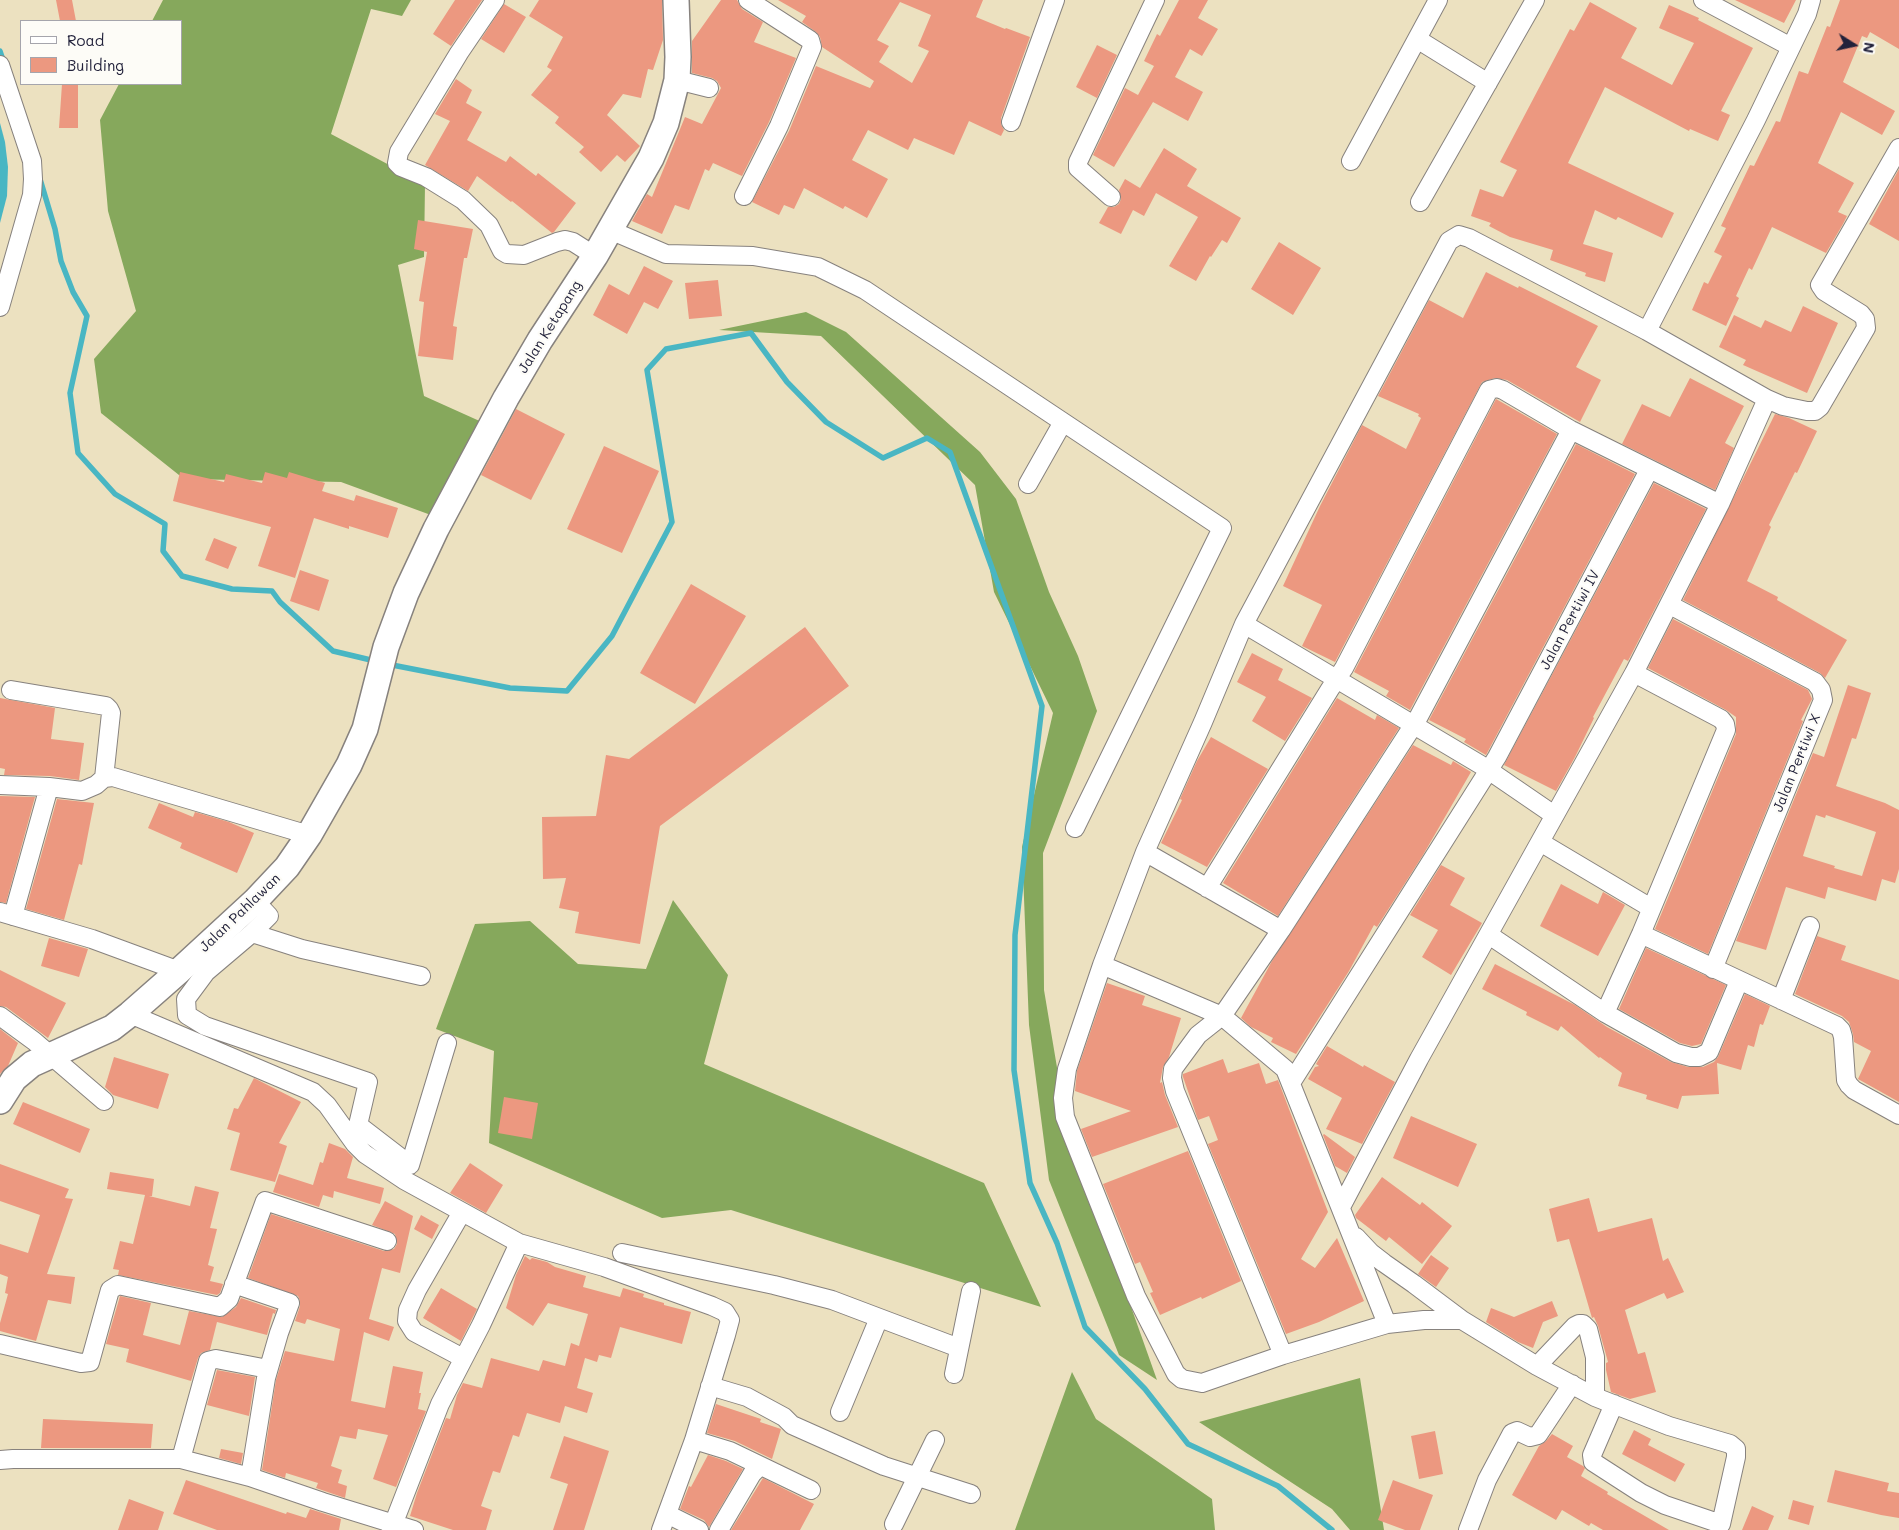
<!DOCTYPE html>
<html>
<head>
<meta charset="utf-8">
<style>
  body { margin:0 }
  #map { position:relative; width:1899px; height:1530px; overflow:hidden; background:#ece1c0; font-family:Mali,sans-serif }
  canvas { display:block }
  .legend { position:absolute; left:20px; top:20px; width:162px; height:65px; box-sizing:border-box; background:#fdfcf7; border:1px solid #a5a5ac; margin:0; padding:6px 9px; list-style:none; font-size:15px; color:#22223b }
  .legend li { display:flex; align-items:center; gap:10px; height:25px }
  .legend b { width:25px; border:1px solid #a5a5ac }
  .north { position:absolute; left:1829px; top:20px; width:50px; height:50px; -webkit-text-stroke:4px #fdfcf7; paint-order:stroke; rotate:100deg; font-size:14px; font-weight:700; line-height:20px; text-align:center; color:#22223b }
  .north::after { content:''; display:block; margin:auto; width:18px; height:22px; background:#22223b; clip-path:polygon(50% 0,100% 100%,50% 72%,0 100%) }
</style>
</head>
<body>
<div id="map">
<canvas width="1899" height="1530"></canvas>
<ul class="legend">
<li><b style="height:6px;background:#fff"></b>Road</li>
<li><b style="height:14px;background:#ec9880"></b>Building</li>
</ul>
<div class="north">N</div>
</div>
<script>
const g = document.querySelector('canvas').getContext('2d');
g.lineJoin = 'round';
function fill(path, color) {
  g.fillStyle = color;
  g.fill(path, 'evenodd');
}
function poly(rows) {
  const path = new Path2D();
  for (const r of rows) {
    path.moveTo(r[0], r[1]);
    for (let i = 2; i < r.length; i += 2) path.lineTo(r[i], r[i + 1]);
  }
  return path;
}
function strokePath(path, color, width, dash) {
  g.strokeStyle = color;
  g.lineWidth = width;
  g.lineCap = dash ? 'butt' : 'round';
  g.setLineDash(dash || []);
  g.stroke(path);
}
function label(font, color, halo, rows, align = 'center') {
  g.font = font + ' Mali,sans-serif';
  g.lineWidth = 4.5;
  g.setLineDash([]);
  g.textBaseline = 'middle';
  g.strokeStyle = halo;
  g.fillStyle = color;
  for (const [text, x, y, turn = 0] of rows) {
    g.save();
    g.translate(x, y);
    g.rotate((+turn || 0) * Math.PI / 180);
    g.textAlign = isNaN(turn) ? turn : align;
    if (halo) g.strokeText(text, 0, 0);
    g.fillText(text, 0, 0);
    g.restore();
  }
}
fill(poly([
  [163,0,411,0,402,16,371,9,331,134,425,184,424,257,398,265,424,396,484,423,439,518,341,482,184,479,101,413,94,359,136,311,108,211,100,120,119,84,181,84,181,21,152,21],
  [806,312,846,332,980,452,1016,499,1049,592,1078,656,1097,711,1043,853,1044,990,1067,1127,1157,1380,1119,1355,1049,1180,1029,1025,1022,847,1053,713,994,592,975,485,821,336,719,330],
  [673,900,728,975,704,1064,984,1183,1041,1307,731,1210,662,1218,489,1143,494,1051,436,1029,475,924,530,921,578,964,646,969],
  [1072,1372,1096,1419,1212,1499,1215,1530,1015,1530],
  [1360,1378,1384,1530,1350,1530,1332,1509,1199,1422]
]), '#86a85c');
fill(poly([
  [0,123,5,142,8,167,7,196,0,223]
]), '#49b6c3');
strokePath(poly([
  [0,51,4,63],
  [40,179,55,229,61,261,73,292,87,316,70,393,78,453,115,494,165,524,163,551,182,576,232,589,272,591,280,602,333,651,375,661],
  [387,664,510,688,567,691,612,636,672,522,647,370,666,349,751,333,787,382,826,422,883,458,927,438,950,452,1042,706,1015,935,1014,1070,1030,1183,1057,1243,1085,1327,1145,1389,1188,1444,1278,1486,1332,1530]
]), '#49b6c3', 5.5);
fill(poly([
  [56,0,72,0,76,21,60,21],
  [455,0,482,0,451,46,433,34],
  [539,0,662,0,663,40,653,70,648,69,641,98,623,94,607,115,640,146,625,162,617,155,601,172,579,152,584,147,555,123,559,117,531,95,552,70,547,67,563,37,529,16],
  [721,0,737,0,742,9,763,22,754,42,796,58,769,122,742,176,713,163,709,171,705,169,689,210,675,205,662,234,632,221,647,194,652,197,685,117,702,124,721,88,717,81,712,78,692,73,692,41],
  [778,0,983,0,976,17,1005,29,1006,28,1030,37,1001,118,1001,124,1004,130,1001,136,969,121,954,155,914,138,908,150,868,130,852,160,888,179,867,218,845,206,843,209,804,188,794,209,784,205,779,215,752,202,789,131,816,66,870,88,874,81,822,47,820,37,816,32,802,22,806,16],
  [900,2,931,15,918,46,929,51,912,83,879,62,889,46,877,40],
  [1179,0,1208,0,1198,18,1218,29,1202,56,1190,49,1175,77,1203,92,1188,121,1153,102,1114,167,1093,155,1125,88,1138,95,1154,66,1144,61,1157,34,1160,36],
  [1735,0,1796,0,1784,23],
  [1840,0,1899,0,1899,49,1870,32,1867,38,1862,36,1843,82,1895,111,1882,135,1841,112,1818,163,1854,183,1838,212,1847,216,1843,224,1826,253,1772,227,1752,270,1749,268,1736,296,1739,298,1726,326,1692,310,1704,282,1708,284,1722,256,1714,252,1726,228,1721,226,1750,165,1754,166,1776,121,1780,122,1799,71,1808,74,1827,26,1830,27],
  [1590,2,1637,28,1621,58,1672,85,1694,43,1659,28,1669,5,1699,18,1698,20,1753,48,1721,111,1730,115,1718,141,1690,129,1689,131,1605,87,1568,163,1674,213,1662,238,1618,217,1616,220,1595,210,1583,244,1613,253,1605,282,1585,276,1586,273,1550,260,1553,250,1510,237,1489,226,1491,223,1471,216,1480,189,1503,197,1517,170,1500,162,1570,29,1574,31],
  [504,4,526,17,504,53,481,39],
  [1097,45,1117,55,1097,98,1076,87],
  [456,79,472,90,466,103,482,112,467,140,506,162,510,156,536,176,538,173,576,203,554,232,552,233,512,201,511,202,477,176,468,191,425,165,450,121,435,114],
  [62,84,78,84,78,128,59,128],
  [1164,148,1197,169,1187,186,1241,218,1227,243,1222,240,1211,257,1210,256,1196,281,1169,266,1198,217,1156,193,1144,216,1133,210,1121,234,1099,223,1108,207,1114,207,1119,204,1121,199,1119,190,1125,179,1140,188],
  [1899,169,1899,241,1869,224],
  [418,220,473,229,467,258,464,258,453,326,457,327,453,360,418,356,424,302,419,301,427,252,414,249],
  [1279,242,1321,268,1293,315,1251,289],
  [644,266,673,281,658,309,644,302,627,334,593,315,609,284,629,295],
  [1486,272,1518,288,1519,286,1598,326,1576,367,1601,380,1580,422,1507,380,1495,378,1482,382,1335,662,1302,646,1322,605,1283,586,1320,506,1362,425,1406,449,1421,418,1418,416,1419,414,1378,396,1429,300,1463,318],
  [718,280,722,316,689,319,685,283],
  [1803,306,1838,323,1807,393,1743,365,1746,360,1719,347,1734,315,1761,328,1765,320,1791,332],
  [1690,378,1744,406,1725,443,1734,448,1715,490,1622,444,1642,404,1670,417],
  [1496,399,1557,434,1410,710,1386,696,1389,691,1354,672],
  [516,409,565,434,531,500,481,475],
  [1775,414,1789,418,1817,431,1797,473,1795,472,1769,525,1771,527,1747,581,1778,597,1777,600,1847,640,1825,678,1820,673,1683,600],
  [1576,444,1635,474,1486,755,1464,742,1466,739,1429,720],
  [604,446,659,471,622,553,567,529],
  [180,472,224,482,226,474,262,483,265,472,287,478,289,472,325,483,322,491,354,501,356,495,398,508,388,538,349,526,349,529,314,518,295,578,258,566,271,527,173,501],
  [1654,483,1706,509,1628,661,1624,659,1593,717,1594,718,1575,757,1556,791,1504,765],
  [214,538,237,547,228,569,205,560],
  [300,570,329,580,319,611,290,601],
  [691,584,746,616,695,704,640,673],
  [1673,619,1808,690,1812,699,1801,720,1803,721,1708,954,1655,929,1736,734,1736,717,1726,710,1648,668],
  [805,627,849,686,660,826,640,944,575,933,579,912,559,908,566,878,543,879,542,817,596,816,606,755,629,759],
  [1252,653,1283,669,1278,680,1312,698,1285,741,1252,721,1266,697,1237,682],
  [1848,685,1871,693,1856,739,1852,738,1836,786,1885,803,1899,810,1899,869,1895,883,1882,879,1876,901,1828,887,1825,899,1786,887,1766,950,1736,941,1813,753,1824,757],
  [1816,815,1825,818,1826,815,1876,832,1862,876,1834,868,1835,866,1803,856],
  [0,698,55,708,51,739,84,743,79,780,50,776,4,775,5,769,0,768],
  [1337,698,1375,720,1377,715,1399,728,1278,916,1223,883],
  [1211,737,1268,769,1207,867,1161,843,1182,800,1180,799,1197,761],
  [1413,745,1451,765,1453,761,1471,772,1423,855,1377,927,1374,925,1349,971,1296,1054,1271,1042,1273,1038,1251,1027,1241,1018,1272,961],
  [0,796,35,797,6,903,0,902],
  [57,799,94,803,82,865,79,864,64,920,26,909],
  [159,803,193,817,195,812,229,822,254,833,237,873,180,848,182,843,148,828],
  [1441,865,1465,878,1450,905,1482,923,1451,975,1422,957,1438,930,1410,915],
  [1561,884,1598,904,1603,892,1625,905,1598,956,1540,926],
  [1817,936,1846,946,1841,960,1899,980,1899,1102,1858,1079,1871,1051,1854,1042,1853,1034,1849,1022,1842,1016,1795,994],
  [49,938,88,949,79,977,41,966],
  [1646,948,1726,985,1701,1044,1692,1046,1680,1043,1619,1009],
  [1495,964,1575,1005,1607,1027,1671,1062,1688,1067,1703,1067,1714,1062,1718,1057,1745,994,1770,1006,1763,1025,1760,1024,1754,1047,1748,1045,1741,1070,1717,1063,1719,1094,1682,1096,1678,1109,1646,1099,1647,1095,1618,1086,1622,1073,1600,1057,1599,1058,1561,1026,1558,1031,1526,1015,1527,1012,1482,989],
  [0,970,66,1003,48,1038,6,1007,0,1006],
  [1107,983,1145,996,1142,1005,1181,1018,1169,1057,1163,1067,1160,1083,1162,1082,1165,1095,1178,1127,1092,1157,1081,1129,1131,1111,1075,1091,1077,1071],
  [0,1029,18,1043,8,1066,0,1074],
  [1327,1046,1363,1067,1364,1065,1395,1082,1362,1144,1326,1129,1342,1098,1308,1079,1315,1067,1319,1066,1316,1064],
  [114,1057,169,1074,158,1109,113,1095,105,1087],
  [1223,1059,1228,1073,1259,1063,1266,1084,1278,1080,1328,1212,1301,1259,1315,1268,1337,1238,1364,1301,1319,1322,1286,1334,1208,1144,1218,1140,1209,1116,1198,1120,1183,1077,1183,1074],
  [254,1078,301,1102,279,1143,287,1146,275,1182,230,1170,240,1133,227,1129,234,1108,238,1109],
  [504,1097,538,1103,532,1139,498,1133],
  [23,1102,90,1129,80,1153,13,1124],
  [1411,1116,1477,1144,1458,1187,1393,1158],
  [1324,1134,1355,1157,1347,1173,1335,1166,1323,1135],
  [329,1143,345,1149,353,1157,347,1178,384,1188,380,1204,334,1191,333,1198,323,1195,319,1207,273,1192,279,1174,313,1185,320,1162,323,1163],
  [1188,1151,1241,1281,1202,1299,1201,1297,1160,1315,1150,1293,1153,1292,1140,1262,1135,1264,1103,1184],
  [470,1163,503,1185,486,1213,450,1193],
  [0,1164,69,1189,65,1198,73,1199,47,1274,75,1277,71,1304,48,1300,36,1341,0,1331,0,1323,8,1294,5,1293,8,1277,0,1274,0,1244,28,1253,40,1215,0,1201],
  [110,1172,154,1179,152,1196,149,1196,190,1206,195,1186,219,1192,210,1228,217,1229,208,1265,214,1267,210,1281,223,1284,220,1293,217,1295,118,1275,119,1270,113,1269,120,1241,133,1244,145,1195,107,1189],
  [1382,1177,1420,1205,1422,1202,1452,1226,1422,1264,1389,1237,1386,1241,1356,1218,1355,1215],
  [1589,1198,1598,1232,1652,1218,1663,1261,1668,1258,1684,1292,1667,1299,1664,1293,1625,1310,1638,1354,1645,1352,1656,1392,1630,1399,1611,1392,1606,1370,1606,1363,1608,1362,1598,1326,1594,1317,1592,1318,1569,1239,1557,1242,1549,1209],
  [385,1201,413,1216,400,1273,382,1268,369,1319,394,1327,389,1341,364,1332,351,1401,385,1408,393,1366,423,1372,419,1393,421,1393,418,1409,426,1411,396,1487,373,1479,388,1435,358,1429,356,1439,340,1436,331,1466,342,1470,338,1483,347,1486,345,1498,316,1488,318,1483,286,1473,285,1478,262,1470,276,1380,285,1351,334,1361,340,1329,307,1319,305,1324,295,1321,300,1306,300,1301,298,1296,248,1278,271,1214,384,1251,394,1249,397,1244,395,1234,372,1225],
  [421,1215,439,1225,432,1239,414,1229],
  [1431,1255,1449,1268,1436,1287,1418,1274],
  [525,1256,530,1260,532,1258,547,1262,555,1267,586,1276,583,1287,620,1297,623,1288,644,1294,643,1297,664,1303,664,1305,691,1312,682,1344,620,1327,611,1358,599,1355,597,1362,585,1358,577,1388,593,1393,587,1413,565,1406,560,1423,527,1413,519,1437,513,1435,500,1473,493,1471,481,1506,492,1510,486,1530,453,1530,410,1516,417,1493,446,1418,450,1419,457,1395,463,1383,482,1388,491,1358,539,1371,543,1360,565,1366,571,1343,579,1346,588,1314,548,1303,533,1326,506,1308,516,1275],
  [441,1288,477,1309,461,1341,423,1318],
  [120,1296,151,1303,143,1335,180,1345,189,1311,222,1317,236,1307,241,1298,276,1310,275,1314,273,1313,267,1335,217,1322,210,1350,201,1353,198,1358,191,1381,126,1362,129,1349,106,1344],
  [1552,1301,1558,1316,1543,1322,1533,1348,1518,1342,1486,1322,1491,1308,1514,1317],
  [217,1370,255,1377,249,1416,207,1405],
  [716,1404,761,1419,760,1422,781,1429,772,1459,735,1441,707,1433],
  [43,1419,153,1424,151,1448,41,1448],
  [1634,1430,1651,1439,1648,1445,1685,1464,1675,1482,1622,1454],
  [1435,1431,1443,1474,1419,1479,1411,1436],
  [1552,1434,1573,1446,1567,1457,1583,1466,1585,1468,1581,1476,1608,1492,1607,1494,1669,1530,1603,1530,1591,1523,1589,1526,1562,1510,1556,1520,1512,1495,1539,1446,1546,1441],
  [564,1436,609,1451,584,1530,553,1530,568,1484,550,1478],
  [221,1449,243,1453,241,1464,219,1458],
  [708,1455,726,1461,743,1469,709,1527,704,1520,680,1509,689,1486,691,1487],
  [1835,1470,1889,1483,1887,1491,1899,1493,1899,1518,1881,1515,1827,1502],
  [763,1478,814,1504,800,1530,731,1530],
  [186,1480,286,1514,287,1512,306,1518,310,1509,341,1519,339,1530,217,1530,173,1514],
  [1393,1480,1433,1495,1420,1530,1405,1530,1378,1520],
  [129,1499,164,1512,158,1530,118,1530],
  [1793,1500,1814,1506,1809,1525,1788,1519],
  [1752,1506,1774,1516,1768,1530,1742,1530]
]), '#ec9880');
const street = poly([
  [495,0,459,53,399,152,397,163,401,167,426,177,463,200,489,225,502,251,507,254,524,255,557,242,565,240,573,242,595,256],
  [1703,0,1791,47],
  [1417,39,1488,83],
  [0,65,32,161,33,179,32,195,0,307],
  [677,80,709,88],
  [1011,122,1055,0],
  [1351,161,1438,0],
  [744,196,779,126,812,47,810,40,748,0],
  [1111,197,1078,168,1078,162,1155,0],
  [1420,202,1535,0],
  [610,230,666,254,753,256,818,267,865,290,1222,528,1075,828],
  [1647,331,1756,120,1807,14,1811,0],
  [1767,399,1783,406,1807,411,1815,411,1820,407,1866,328,1865,319,1861,314,1824,291,1820,285,1899,148],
  [1028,484,1063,422],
  [1670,605,1815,682,1821,690,1823,700,1713,969],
  [1244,624,1481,765,1554,815],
  [11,690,106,706,109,709,111,713,104,778],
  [0,785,49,787,82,791,96,785,104,778,113,777,309,835],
  [1540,842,1651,908],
  [1145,852,1281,930],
  [1207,888,1330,689,1344,668,1489,390,1497,388,1503,390,1571,430,1720,504],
  [255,901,269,916,252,933,206,972,186,999,187,1015,205,1026,368,1082,358,1125,410,1165,447,1043],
  [0,912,92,939,179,971],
  [13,916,49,787],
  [252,933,302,949,421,976],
  [1641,934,1837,1026,1841,1030,1843,1037,1846,1080,1849,1085,1854,1090,1899,1115],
  [1489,935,1605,1013,1676,1053,1691,1057,1699,1057,1709,1052,1739,981],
  [1102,965,1222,1016,1285,1069,1387,1324],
  [1781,1000,1810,926],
  [1605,1013,1641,934,1726,730,1725,724,1721,719,1634,673],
  [130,1014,313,1092,327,1105,355,1144,365,1154,404,1180,519,1243,604,1267,712,1306,725,1312,730,1320,726,1335,694,1440,661,1530],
  [0,1016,34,1041,104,1101],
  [1291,1083,1497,757,1649,470],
  [1341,1207,1419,1059,1634,673,1720,504,1767,399,1647,331,1469,238,1459,235,1449,241,1244,624,1203,722,1145,852,1102,965,1067,1069,1063,1098,1065,1117,1136,1296,1176,1374,1182,1379,1202,1383,1283,1355,1387,1324,1424,1320,1462,1320,1537,1366,1595,1397,1669,1426,1730,1444,1736,1449,1736,1457,1721,1524,1665,1505,1641,1493,1593,1462,1592,1455,1614,1404],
  [462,1212,417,1290,408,1310,407,1321,414,1332,463,1358],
  [1356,1237,1371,1253,1384,1263,1414,1284,1462,1320],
  [622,1253,774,1285,832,1300,959,1348],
  [234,1284,290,1303,279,1333,266,1378,250,1477],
  [0,1344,81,1363,90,1362,110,1290,118,1285,220,1307,229,1299,265,1201,387,1241],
  [1283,1355,1175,1091,1172,1078,1173,1069,1198,1035,1222,1016,1281,930,1418,718,1571,430],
  [1537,1366,1575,1326,1579,1324,1583,1324,1588,1329,1595,1357,1595,1397],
  [954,1374,971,1291],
  [710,1386,747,1397,784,1417,792,1425,884,1466,971,1494],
  [840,1412,879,1318],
  [694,1440,730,1451,811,1490],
  [181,1459,208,1361,216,1359,268,1369],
  [0,1460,13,1459,181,1459,250,1477,323,1502,414,1530],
  [667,1514,699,1530],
  [894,1524,935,1440],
  [391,1530,440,1404,481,1325,519,1243],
  [719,1530,752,1474,760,1466],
  [1468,1530,1487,1480,1512,1433,1517,1431,1530,1437,1538,1435,1572,1384]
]);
const secondary = poly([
  [0,1101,14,1079,32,1064,112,1028,130,1014,179,971,255,901,287,867,309,835,349,765,365,729,386,647,406,593,436,529,506,398,540,340,595,256,651,158,666,123,677,80,678,57,676,0]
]);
strokePath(street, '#87827e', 20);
strokePath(secondary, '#87827e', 28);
strokePath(street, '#fff', 18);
strokePath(secondary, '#fff', 25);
label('14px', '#22223b', '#fdfcf7', [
  ["Jalan Ketapang",550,327,-58],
  ["Jalan Pertiwi IV",1570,620,-62],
  ["Jalan Pertiwi X",1797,763,-68],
  ["Jalan Pahlawan",240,913,-44]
]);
</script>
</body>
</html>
